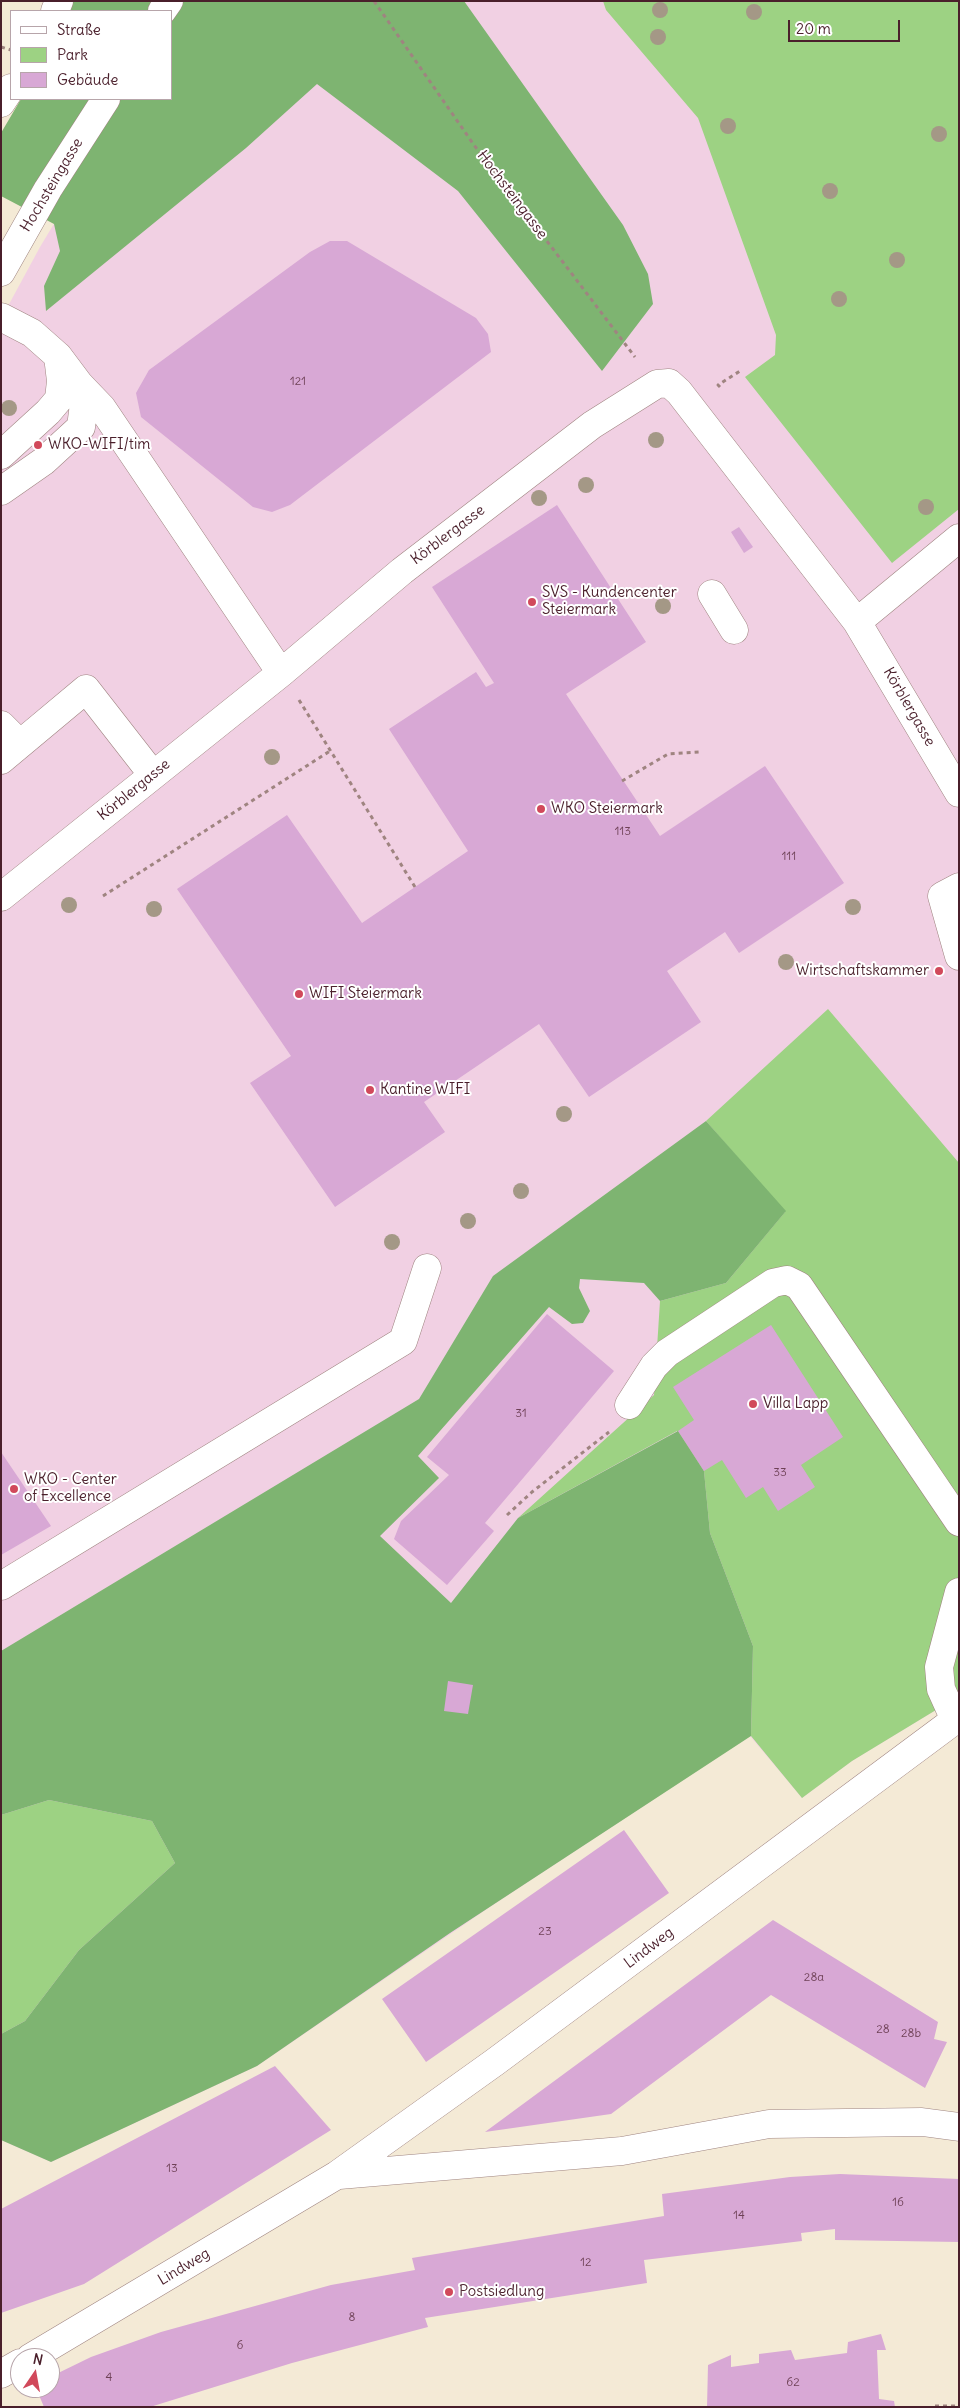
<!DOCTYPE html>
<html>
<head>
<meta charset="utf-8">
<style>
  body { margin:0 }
  #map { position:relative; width:960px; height:2408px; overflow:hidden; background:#f4ead6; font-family:Delius,sans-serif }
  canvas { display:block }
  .frame { position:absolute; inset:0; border:2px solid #4a1f2b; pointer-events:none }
  .legend { position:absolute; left:10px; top:10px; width:162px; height:90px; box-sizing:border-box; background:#fff; border:1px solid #b7a5aa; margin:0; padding:6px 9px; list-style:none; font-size:15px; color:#4a1f2b }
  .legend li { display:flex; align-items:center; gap:10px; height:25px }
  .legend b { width:25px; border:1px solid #b7a5aa }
  .north { position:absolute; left:10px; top:2348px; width:50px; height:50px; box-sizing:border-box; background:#fff; border:1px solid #b7a5aa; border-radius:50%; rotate:12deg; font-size:14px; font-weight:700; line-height:20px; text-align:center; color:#4a1f2b }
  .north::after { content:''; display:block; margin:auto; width:18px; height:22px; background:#d1495b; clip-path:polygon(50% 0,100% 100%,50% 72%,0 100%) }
  .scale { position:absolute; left:788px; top:20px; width:112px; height:22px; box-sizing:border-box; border:2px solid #4a1f2b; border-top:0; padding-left:6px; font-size:15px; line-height:18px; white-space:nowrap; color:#4a1f2b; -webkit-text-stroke:4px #fff; paint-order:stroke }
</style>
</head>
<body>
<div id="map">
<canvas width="960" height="2408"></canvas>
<div class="frame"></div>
<ul class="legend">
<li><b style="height:6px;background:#fff"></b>Straße</li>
<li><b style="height:14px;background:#9dd283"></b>Park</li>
<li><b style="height:14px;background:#d8a8d5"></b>Gebäude</li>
</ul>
<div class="north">N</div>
<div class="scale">20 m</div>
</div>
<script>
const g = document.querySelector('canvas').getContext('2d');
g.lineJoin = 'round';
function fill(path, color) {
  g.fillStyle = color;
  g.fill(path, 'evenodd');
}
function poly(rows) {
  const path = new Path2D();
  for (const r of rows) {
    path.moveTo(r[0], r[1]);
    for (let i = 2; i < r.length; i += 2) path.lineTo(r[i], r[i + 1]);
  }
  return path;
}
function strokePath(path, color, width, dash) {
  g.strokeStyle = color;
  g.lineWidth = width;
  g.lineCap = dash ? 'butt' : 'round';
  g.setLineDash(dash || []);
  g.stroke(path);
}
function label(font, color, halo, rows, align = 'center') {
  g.font = font + ' Delius,sans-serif';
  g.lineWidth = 4;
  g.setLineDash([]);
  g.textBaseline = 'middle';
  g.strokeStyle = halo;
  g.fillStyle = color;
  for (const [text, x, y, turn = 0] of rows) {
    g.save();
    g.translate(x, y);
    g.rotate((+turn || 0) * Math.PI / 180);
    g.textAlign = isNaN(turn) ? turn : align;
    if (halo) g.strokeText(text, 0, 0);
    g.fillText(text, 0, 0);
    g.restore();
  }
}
fill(poly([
  [188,1,959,1,959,1696,852,1761,802,1798,750,1736,490,1907,257,2066,51,2162,1,2140,1,319,40,247,129,99,171,99]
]), '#f1d0e3');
fill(poly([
  [603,1,959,1,959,509,892,563,745,377,775,355,776,335,698,118,606,10],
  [828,1009,959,1163,959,1696,852,1761,802,1798,751,1736,753,1646,710,1533,704,1471,677,1431,518,1518,654,1395,660,1301,726,1283,785,1212,706,1121],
  [49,1800,152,1821,175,1863,79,1950,25,2021,1,2034,1,1815]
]), '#9dd283');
fill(poly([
  [66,1,464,1,623,225,648,274,653,304,602,371,458,191,317,84,246,148,46,311,44,286,60,251,54,224,1,196,1,133,21,99,171,99,171,11,62,11],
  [706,1121,786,1211,726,1283,660,1301,644,1283,580,1279,579,1288,590,1311,583,1323,572,1324,549,1307,418,1456,439,1478,380,1536,451,1603,518,1518,678,1431,704,1471,710,1533,753,1646,751,1736,450,1933,257,2066,51,2162,1,2140,1,2034,25,2021,79,1950,175,1863,152,1821,49,1800,1,1815,1,1651,419,1399,493,1276]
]), '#7eb471');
fill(poly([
  [330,241,347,241,476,318,488,334,491,352,290,505,272,512,253,507,141,417,136,393,149,370,310,252],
  [557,505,646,642,566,694,660,836,765,766,844,883,739,953,725,932,667,971,701,1022,589,1097,539,1024,424,1102,445,1132,335,1207,250,1083,291,1056,177,889,287,815,362,923,468,851,389,729,476,672,486,687,494,683,432,587],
  [739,527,753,547,744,553,731,532],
  [547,1314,614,1371,485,1523,494,1531,447,1585,394,1539,401,1521,449,1475,427,1457],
  [771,1325,843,1437,801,1465,815,1487,778,1511,763,1487,746,1498,722,1460,704,1471,678,1431,694,1420,673,1387],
  [1,1452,51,1526,1,1555],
  [448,1681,473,1685,468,1714,444,1711],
  [624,1830,669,1893,426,2062,382,1999],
  [773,1920,938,2022,934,2039,947,2042,925,2088,771,1995,611,2114,485,2132],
  [275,2066,331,2130,84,2284,1,2313,1,2209],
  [840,2174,959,2179,959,2242,835,2240,835,2229,801,2233,802,2241,644,2260,647,2283,425,2318,428,2327,292,2363,150,2407,44,2407,36,2388,50,2388,50,2377,91,2357,161,2332,331,2285,415,2270,412,2258,664,2216,662,2194,790,2177],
  [881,2334,886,2350,877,2350,879,2399,894,2401,895,2407,707,2407,708,2365,731,2355,731,2367,759,2363,759,2354,791,2350,795,2360,847,2353,848,2342]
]), '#d8a8d5');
const minor = poly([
  [55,11,59,1],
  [162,11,169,1],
  [1,103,11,88],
  [1,272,48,189,106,99],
  [1,317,32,333,58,356,79,384,102,408,281,673],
  [1,455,48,412,59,399,61,381,58,356],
  [1,491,44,461,81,427,84,404,79,384],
  [712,594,734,630],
  [857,622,959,538],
  [1,725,20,744],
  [1,760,86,689,153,775],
  [959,887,942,896,959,956],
  [1,897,281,673,402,571,592,425,657,384,669,383,679,392,857,622,959,793],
  [629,1405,654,1366,667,1353,773,1283,787,1280,799,1286,959,1522],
  [1,1586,403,1341,427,1268],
  [955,1720,941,1689,939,1667,959,1592],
  [339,2175,622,2151,769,2124,922,2122,959,2127],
  [30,2358,337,2175,495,2062,959,1717],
  [1,2374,20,2363]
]);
strokePath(minor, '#9f8480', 29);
strokePath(poly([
  [374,1,474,145,635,357],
  [1,47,11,50],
  [720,387,718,385,740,371],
  [299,700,415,887],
  [622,781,668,754,700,752],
  [103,896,330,751],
  [507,1515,532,1492,609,1432],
  [935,2406,959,2406]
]), '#9f8480', 3, [4, 4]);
strokePath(minor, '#fff', 28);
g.fillStyle = '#a49886';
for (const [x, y] of [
  [660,10],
  [754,12],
  [658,37],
  [728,126],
  [939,134],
  [830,191],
  [897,260],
  [839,299],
  [9,408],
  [656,440],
  [586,485],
  [539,498],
  [926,507],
  [663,606],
  [272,757],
  [69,905],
  [853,907],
  [154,909],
  [786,962],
  [564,1114],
  [521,1191],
  [468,1221],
  [392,1242]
]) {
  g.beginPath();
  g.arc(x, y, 8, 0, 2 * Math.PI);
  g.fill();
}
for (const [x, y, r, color] of [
  [38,445,5,"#d1495b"],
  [532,602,5,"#d1495b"],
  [541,809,5,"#d1495b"],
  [939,971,5,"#d1495b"],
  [299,994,5,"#d1495b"],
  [370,1090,5,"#d1495b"],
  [753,1404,5,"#d1495b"],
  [14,1489,5,"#d1495b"],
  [449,2292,5,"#d1495b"]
]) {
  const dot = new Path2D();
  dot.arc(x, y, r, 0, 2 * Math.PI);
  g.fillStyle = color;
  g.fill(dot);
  strokePath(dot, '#fff', 2);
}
label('12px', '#6e4156', null, [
  ["121",298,382],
  ["113",623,832],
  ["111",789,857],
  ["31",521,1414],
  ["33",780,1473],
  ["23",545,1932],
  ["28a",814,1978],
  ["28",883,2030],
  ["28b",911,2034],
  ["13",172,2169],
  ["16",898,2203],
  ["14",739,2216],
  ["12",586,2263],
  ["8",352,2318],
  ["6",240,2346],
  ["4",109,2378],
  ["62",793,2383]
]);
label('15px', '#4a1f2b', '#fff', [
  ["Hochsteingasse",52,185,-59],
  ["Hochsteingasse",512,195,53],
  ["Körblergasse",448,535,-37],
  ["Körblergasse",909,707,60],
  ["Körblergasse",134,790,-39],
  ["Lindweg",649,1948,-37],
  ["Lindweg",184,2267,-31]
]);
label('15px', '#4a1f2b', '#fff', [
  ["WKO-WIFI/tim",48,445],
  ["SVS - Kundencenter",542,593],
  ["Steiermark",542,610],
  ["WKO Steiermark",551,809],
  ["Wirtschaftskammer",929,971,"right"],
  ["WIFI Steiermark",309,994],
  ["Kantine WIFI",380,1090],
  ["Villa Lapp",763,1404],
  ["WKO - Center",24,1480],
  ["of Excellence",24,1497],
  ["Postsiedlung",459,2292]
], 'left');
</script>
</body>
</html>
